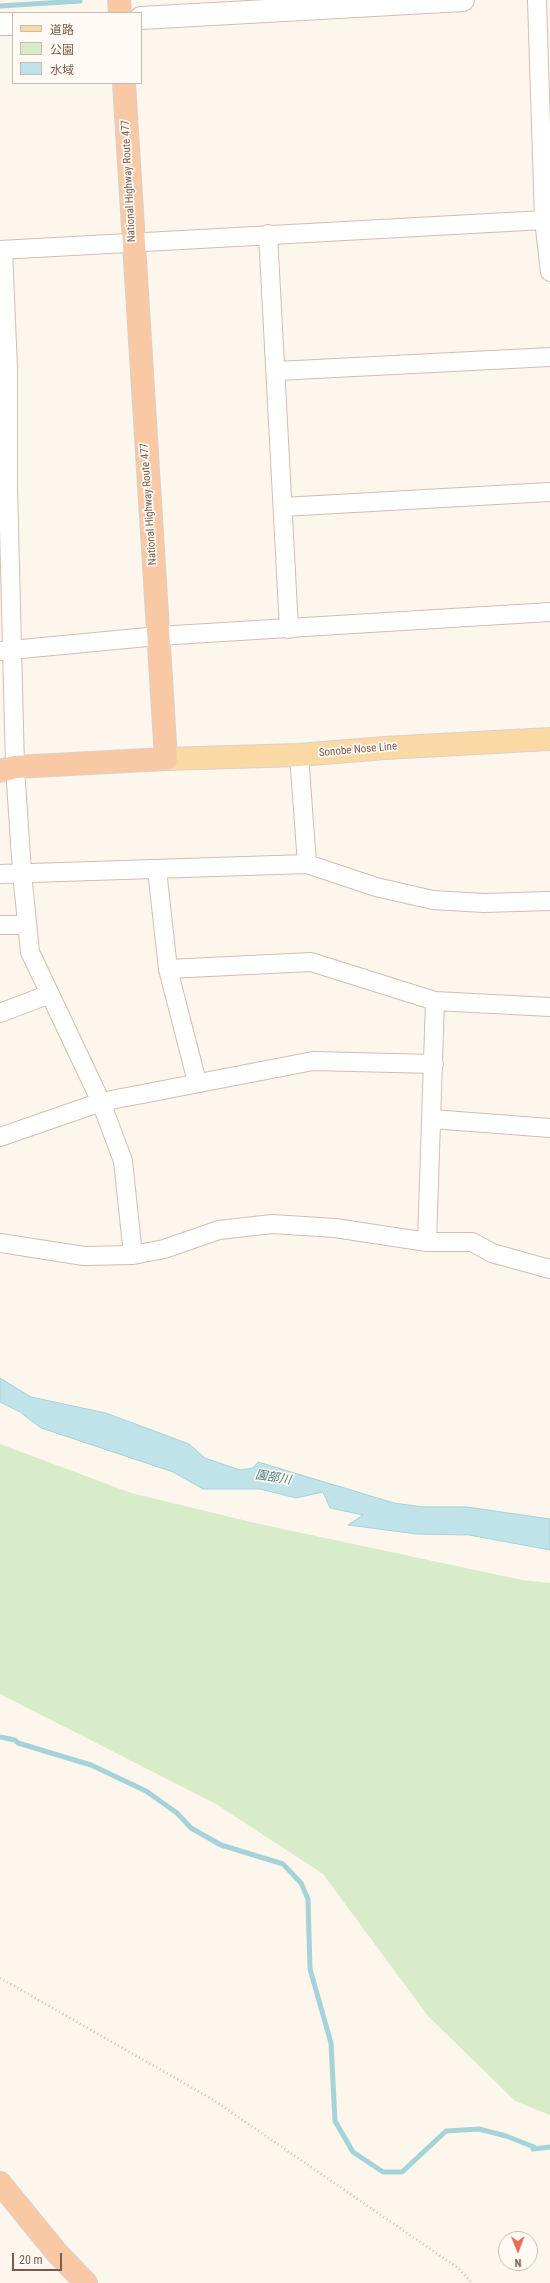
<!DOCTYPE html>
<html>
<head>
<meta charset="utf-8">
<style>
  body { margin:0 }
  #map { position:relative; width:550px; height:2283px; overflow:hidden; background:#fdf6ec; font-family:"Roboto Condensed","Noto Sans JP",sans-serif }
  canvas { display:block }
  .legend { position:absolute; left:12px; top:12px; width:130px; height:72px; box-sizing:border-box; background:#fffaf3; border:1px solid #cabbb1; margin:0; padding:5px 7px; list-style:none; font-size:12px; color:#7a5c4d }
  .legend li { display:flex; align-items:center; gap:8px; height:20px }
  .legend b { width:20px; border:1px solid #cabbb1 }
  .north { position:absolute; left:498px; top:2231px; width:40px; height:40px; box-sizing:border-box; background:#fffaf3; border:1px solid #cabbb1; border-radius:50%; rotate:179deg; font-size:11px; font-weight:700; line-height:16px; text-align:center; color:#7a5c4d }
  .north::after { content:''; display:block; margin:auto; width:14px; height:18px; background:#e76f51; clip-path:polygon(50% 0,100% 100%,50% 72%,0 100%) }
  .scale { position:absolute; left:12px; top:2253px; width:50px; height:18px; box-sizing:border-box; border:2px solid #7a5c4d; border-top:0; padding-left:5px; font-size:12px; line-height:14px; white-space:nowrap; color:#7a5c4d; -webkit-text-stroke:3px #fffaf3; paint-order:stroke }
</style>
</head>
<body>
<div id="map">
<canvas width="550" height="2283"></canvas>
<ul class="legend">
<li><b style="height:5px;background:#fbd9a5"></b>道路</li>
<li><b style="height:11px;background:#d8ecc9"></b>公園</li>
<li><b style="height:11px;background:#bfe3e8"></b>水域</li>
</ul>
<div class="north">N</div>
<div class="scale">20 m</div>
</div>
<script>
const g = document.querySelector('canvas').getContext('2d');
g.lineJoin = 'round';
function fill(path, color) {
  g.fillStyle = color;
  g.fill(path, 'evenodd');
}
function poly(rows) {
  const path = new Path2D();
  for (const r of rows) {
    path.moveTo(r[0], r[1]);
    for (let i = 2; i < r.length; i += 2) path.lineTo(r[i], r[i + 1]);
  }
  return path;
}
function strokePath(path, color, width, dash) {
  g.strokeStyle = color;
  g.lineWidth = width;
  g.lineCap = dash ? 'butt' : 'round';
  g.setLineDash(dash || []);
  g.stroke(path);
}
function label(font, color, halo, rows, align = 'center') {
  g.font = font + ' "Roboto Condensed","Noto Sans JP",sans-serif';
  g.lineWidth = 3.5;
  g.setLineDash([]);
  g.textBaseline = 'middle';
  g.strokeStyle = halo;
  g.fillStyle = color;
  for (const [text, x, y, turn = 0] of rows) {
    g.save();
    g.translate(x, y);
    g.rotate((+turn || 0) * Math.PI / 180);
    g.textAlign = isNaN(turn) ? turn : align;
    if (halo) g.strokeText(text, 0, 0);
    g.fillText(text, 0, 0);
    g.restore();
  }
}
fill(poly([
  [0,1444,131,1493,255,1523,522,1580,550,1583,550,2115,515,2101,428,2016,323,1874,216,1804,0,1694]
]), '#d8ecc9');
const water = poly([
  [0,1378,31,1397,106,1413,189,1444,205,1458,240,1470,253,1468,258,1462,394,1503,423,1507,467,1507,550,1519,550,1550,469,1535,417,1534,348,1525,363,1515,330,1508,323,1492,296,1498,260,1489,203,1489,173,1472,41,1428,20,1412,0,1402,0,1378]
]);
fill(water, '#bfe3e8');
strokePath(water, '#a5d3da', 1);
strokePath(poly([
  [0,6,80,1],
  [0,1737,15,1740,18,1743,91,1765,146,1791,177,1813,191,1828,221,1845,283,1864,301,1883,308,1899,310,1969,331,2043,335,2121,353,2152,383,2172,402,2172,446,2131,479,2129,506,2136,534,2147,533,2149,550,2147]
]), '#a5d3da', 5);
const minor = poly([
  [537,0,544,220,550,272],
  [268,234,289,629],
  [0,250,544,220],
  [3,250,8,369,8,487,15,767,22,873,30,952,101,1102,123,1161,133,1255],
  [277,371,550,357],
  [283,507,550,492],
  [0,651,158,636,550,612],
  [299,755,307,864],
  [157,870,168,969,197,1082],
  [0,874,307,864,376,887,433,900,484,903,550,901],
  [0,925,27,925],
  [168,969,311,962,435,1001,550,1007],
  [0,1013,50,994],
  [432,1119,550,1128],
  [0,1137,101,1102,313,1061,434,1064],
  [427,1242,435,1001],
  [0,1243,84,1256,133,1255,164,1249,219,1230,272,1224,335,1228,427,1242,472,1242,492,1253,550,1269]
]);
const tertiary = poly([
  [141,18,463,0],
  [0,24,13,24]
]);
const primary = poly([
  [166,759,299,755,385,748,550,739]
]);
const trunk = poly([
  [119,0,120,13],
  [0,771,15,767,166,759,124,83],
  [0,2183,57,2253,86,2283]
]);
strokePath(minor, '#d1beb0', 20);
strokePath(tertiary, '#d1beb0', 24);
strokePath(primary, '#dad1cd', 24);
strokePath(trunk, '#dad1cd', 24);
strokePath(poly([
  [0,1978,212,2099,458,2268,472,2283]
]), '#d9b8a5', 2.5, [1, 3]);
strokePath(minor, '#fff', 18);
strokePath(tertiary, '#fff', 22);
strokePath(primary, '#fbd9a5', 22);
strokePath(trunk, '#f9c8a4', 22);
label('11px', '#7a5c4d', '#fffaf3', [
  ["National Highway Route 477",129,181,-93],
  ["National Highway Route 477",149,504,-94],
  ["Sonobe Nose Line",358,750,-5]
]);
label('italic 12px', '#437c86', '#fffaf3', [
  ["園部川",273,1478,9]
]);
</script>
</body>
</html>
